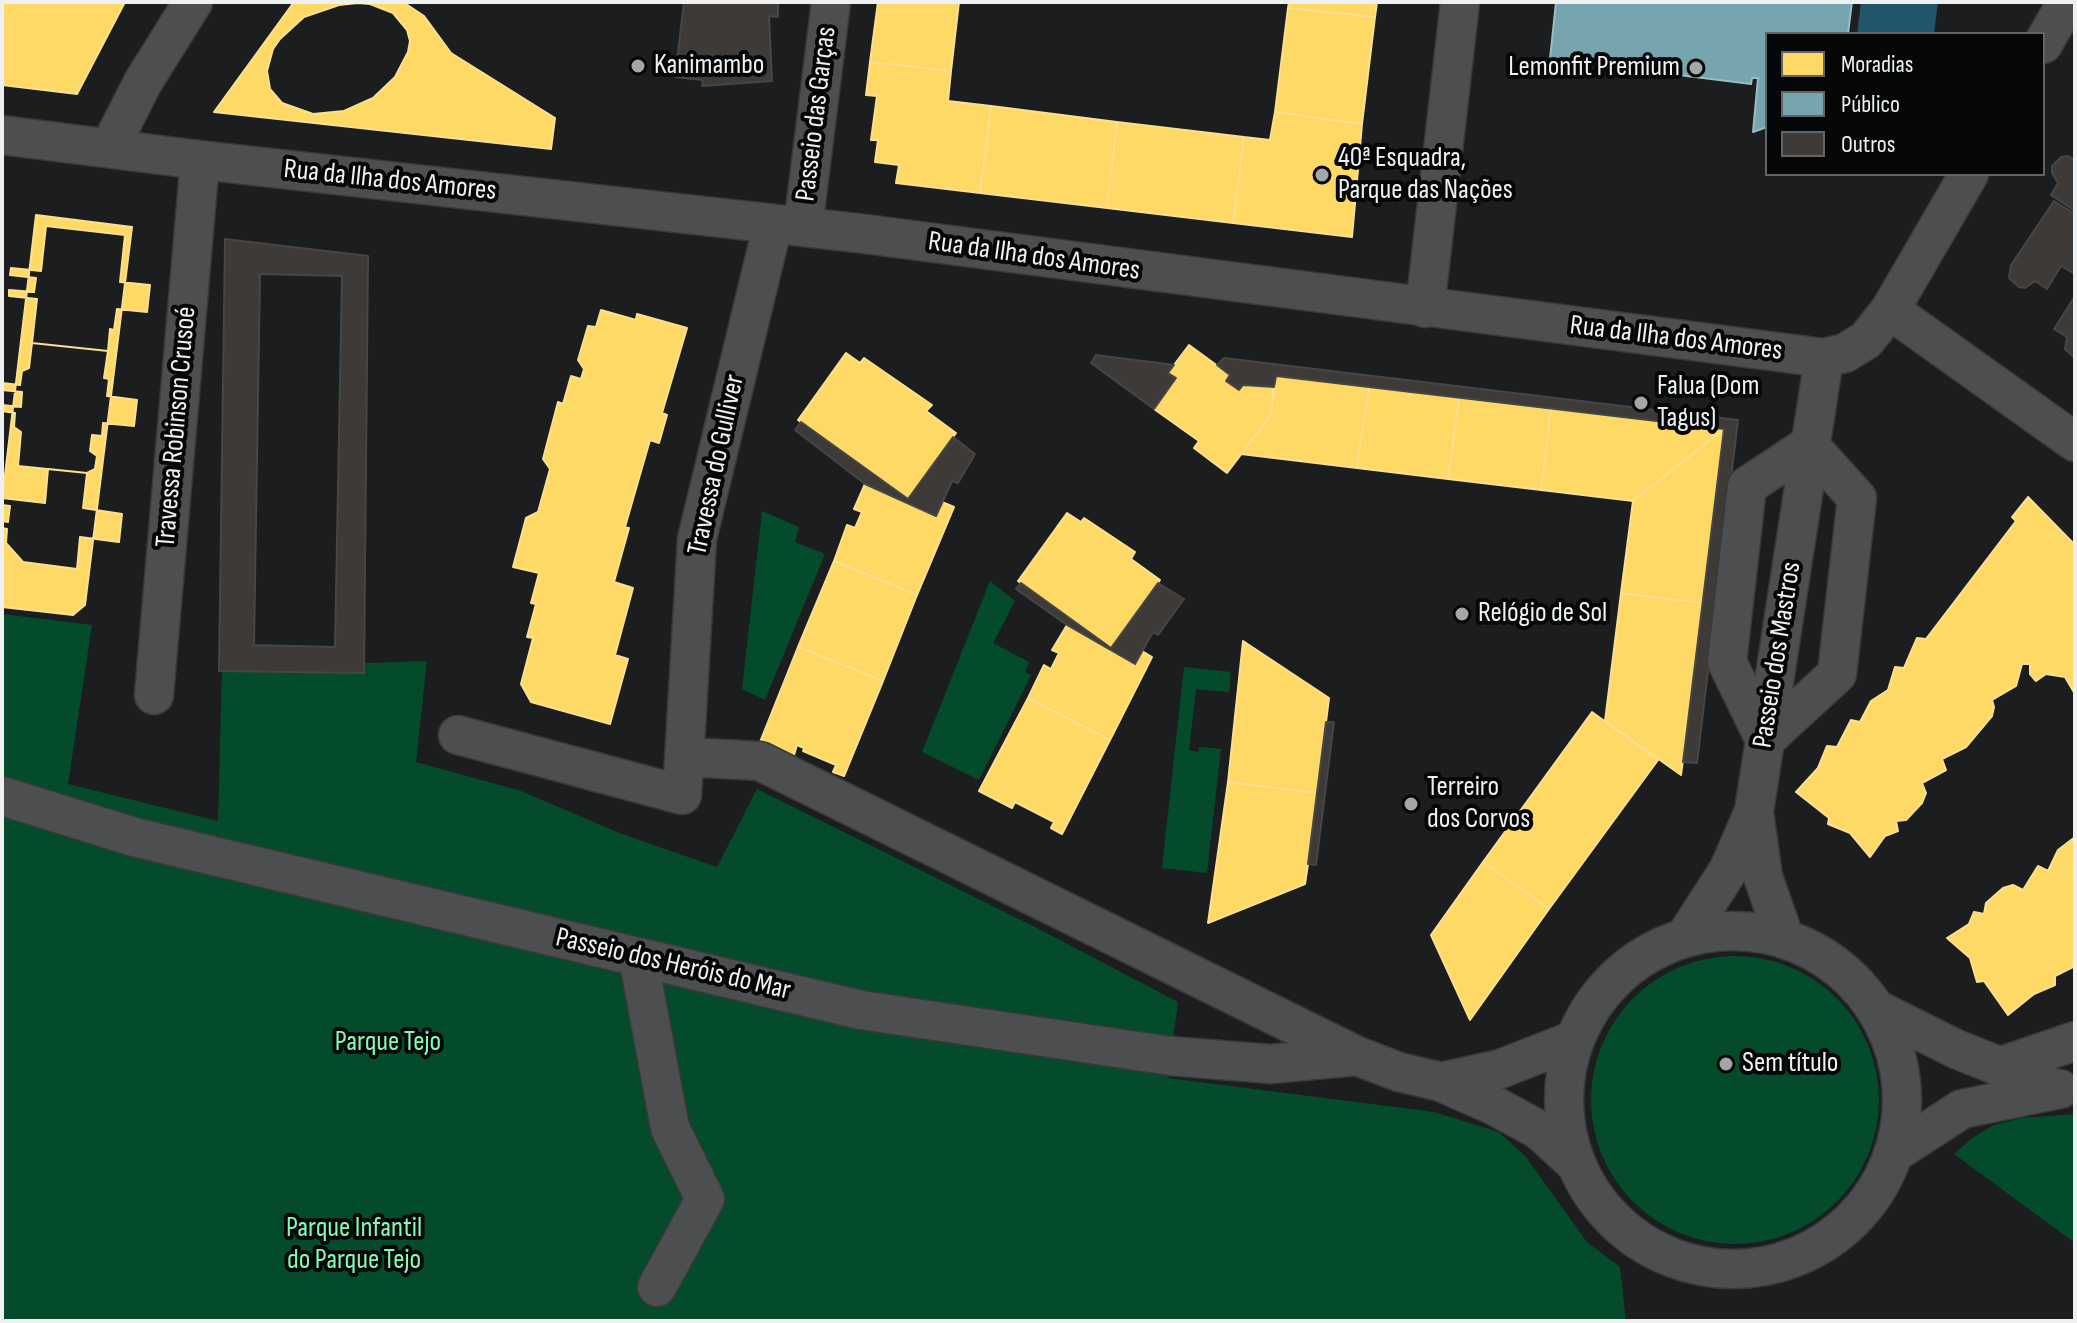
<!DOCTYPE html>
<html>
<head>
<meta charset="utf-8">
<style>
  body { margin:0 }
  #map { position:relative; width:2077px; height:1323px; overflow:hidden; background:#1b1d1e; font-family:"Sofia Sans Condensed",sans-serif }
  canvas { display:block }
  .frame { position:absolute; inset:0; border:4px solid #eef0f1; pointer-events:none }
  .legend { position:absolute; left:1765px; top:32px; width:280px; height:144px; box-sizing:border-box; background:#060708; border:2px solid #636465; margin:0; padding:10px 14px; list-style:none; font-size:24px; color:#eef0f1 }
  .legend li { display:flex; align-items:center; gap:16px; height:40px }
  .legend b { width:40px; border:2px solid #636465 }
</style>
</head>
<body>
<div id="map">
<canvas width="2077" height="1323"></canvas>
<div class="frame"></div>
<ul class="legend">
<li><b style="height:22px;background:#ffd966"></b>Moradias</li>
<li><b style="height:22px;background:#76a5af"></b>Público</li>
<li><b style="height:22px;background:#3d3a37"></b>Outros</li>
</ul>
</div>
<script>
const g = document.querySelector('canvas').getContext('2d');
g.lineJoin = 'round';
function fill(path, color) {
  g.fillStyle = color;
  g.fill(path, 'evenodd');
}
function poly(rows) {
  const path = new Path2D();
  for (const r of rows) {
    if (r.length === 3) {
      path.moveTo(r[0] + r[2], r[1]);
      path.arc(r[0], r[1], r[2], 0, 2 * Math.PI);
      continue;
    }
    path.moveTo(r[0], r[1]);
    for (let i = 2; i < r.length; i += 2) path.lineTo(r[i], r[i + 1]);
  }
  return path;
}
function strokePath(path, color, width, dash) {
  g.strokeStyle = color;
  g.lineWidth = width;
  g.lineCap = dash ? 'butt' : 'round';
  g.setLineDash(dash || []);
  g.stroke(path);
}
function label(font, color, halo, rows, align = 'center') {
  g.font = font + ' "Sofia Sans Condensed",sans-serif';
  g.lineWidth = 8;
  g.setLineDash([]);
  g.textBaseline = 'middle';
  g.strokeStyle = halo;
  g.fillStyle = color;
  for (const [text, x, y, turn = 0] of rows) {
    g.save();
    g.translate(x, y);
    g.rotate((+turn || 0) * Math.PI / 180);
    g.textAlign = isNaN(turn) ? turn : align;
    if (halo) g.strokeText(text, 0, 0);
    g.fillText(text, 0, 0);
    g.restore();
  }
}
fill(poly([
  [762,511,799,527,795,542,825,554,765,700,742,689],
  [990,581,1015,601,993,643,1029,662,1025,672,1031,675,979,780,922,752],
  [2,614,92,625,68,784,218,821,222,668,427,661,416,762,521,791,622,834,717,867,757,789,1039,929,1178,1002,1168,1078,1434,1112,1499,1132,1526,1157,1587,1242,1620,1267,1626,1321,2,1321],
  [1184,667,1231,672,1229,692,1196,689,1189,750,1198,752,1199,747,1221,749,1207,873,1162,868],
  [1735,1100,144],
  [2075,1114,2075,1243,1954,1154,1972,1138,1994,1125,2021,1118]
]), '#044b2c');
fill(poly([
  [1861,2,1938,2,1934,34,1857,34]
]), '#20556c');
const homes = poly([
  [2,2,125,2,77,94,2,85,2,2],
  [294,2,403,2,424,16,451,53,555,118,551,149,214,112,294,2],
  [878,2,959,2,951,71,870,62,878,2],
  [1289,2,1377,2,1375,17,1288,8,1289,2],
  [358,3,370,4,393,13,407,30,410,41,408,52,395,77,373,98,344,111,313,114,282,103,270,89,267,71,273,49,280,39,304,17,339,5,358,3],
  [1288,8,1375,17,1362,124,1275,112,1288,8],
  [870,62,951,71,948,101,991,106,980,193,896,183,899,165,875,162,878,140,871,140,877,96,866,95,870,62],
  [991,106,1117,122,1107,208,980,193,991,106],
  [1275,112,1362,124,1352,237,1233,223,1244,137,1270,140,1275,112],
  [1117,122,1244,137,1233,223,1107,208,1117,122],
  [36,215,132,227,85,605,73,615,2,607,2,500,36,215],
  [46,226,125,235,120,282,150,285,147,312,117,309,114,330,110,329,108,351,32,343,37,299,9,296,9,290,34,292,36,278,10,275,11,268,41,271,46,226],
  [601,310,636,320,637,314,687,328,662,413,667,415,659,443,650,440,625,527,629,528,614,582,633,588,615,655,628,659,610,724,531,702,521,684,533,638,527,637,536,604,531,603,539,573,513,567,526,518,538,512,550,469,543,459,558,402,563,404,571,376,581,379,584,369,578,360,588,326,596,327,601,310],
  [32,343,108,351,104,378,109,379,107,396,137,400,134,426,103,423,102,436,92,435,90,451,97,456,95,469,87,473,18,466,21,432,14,427,15,413,2,411,2,405,21,407,22,392,2,390,2,383,20,385,22,371,29,368,32,343],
  [1189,345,1230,375,1226,381,1239,390,1243,385,1274,387,1271,415,1227,473,1194,448,1199,441,1154,409,1176,378,1168,373,1189,345],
  [846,353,860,363,864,358,932,405,926,411,956,433,908,499,798,420,846,353],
  [1276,376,1369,386,1357,468,1241,454,1271,415,1276,376],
  [1369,386,1459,398,1448,479,1357,468,1369,386],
  [1459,398,1551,409,1541,490,1448,479,1459,398],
  [1551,409,1724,429,1633,501,1541,490,1551,409],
  [1724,429,1703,603,1621,593,1633,501,1724,429],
  [48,469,87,473,83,508,122,514,119,542,80,537,77,569,23,562,6,543,7,529,2,528,2,521,8,522,10,506,2,505,2,498,45,503,48,469],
  [865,484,936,516,942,502,954,507,917,595,834,561,847,525,855,528,862,512,854,509,865,484],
  [2028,497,2075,545,2075,694,2065,677,2046,674,2036,681,2030,674,2030,664,2022,664,2016,686,1992,700,1994,707,1992,716,1966,747,1942,759,1946,770,1922,783,1926,793,1922,803,1906,820,1896,821,1898,831,1885,836,1870,857,1850,833,1828,824,1829,818,1796,792,1818,768,1827,746,1837,747,1851,720,1860,722,1871,701,1888,690,1895,667,1904,668,1917,638,1926,639,2016,521,2012,517,2028,497],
  [1067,513,1081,522,1084,518,1135,552,1131,559,1160,580,1111,648,1018,581,1067,513],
  [834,561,917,595,883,681,798,647,834,561],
  [1621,593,1703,603,1681,775,1605,721,1621,593],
  [1067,625,1135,664,1142,651,1152,657,1110,740,1028,698,1044,665,1051,669,1059,653,1052,650,1067,625],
  [1243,641,1329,698,1317,793,1228,782,1243,641],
  [798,647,883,681,844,776,833,772,836,765,803,751,804,748,797,745,794,755,760,742,798,647],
  [1028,698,1110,740,1062,834,1051,828,1054,822,1015,802,1012,808,979,791,1028,698],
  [1592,712,1658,760,1549,909,1483,862,1592,712],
  [1228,782,1317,793,1308,864,1305,884,1208,923,1228,782],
  [2075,837,2075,966,2055,976,2055,985,2034,994,2008,1015,1984,981,1977,982,1970,958,1947,938,1969,924,1974,912,1984,914,1986,903,2003,888,2013,885,2023,890,2038,866,2048,871,2058,850,2075,837],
  [1483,862,1549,909,1470,1020,1431,935,1483,862]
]);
fill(homes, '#ffd966');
strokePath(homes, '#fae090', 2);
const public = poly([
  [1556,2,1852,2,1848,34,1767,34,1767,127,1753,132,1758,78,1752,78,1751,84,1550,59,1556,2]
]);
fill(public, '#76a5af');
strokePath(public, '#9abcc3', 2);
const building = poly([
  [684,2,778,2,778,17,769,16,772,81,702,86,703,80,675,77,684,2],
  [2067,156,2075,160,2075,211,2051,195,2058,183,2052,173,2052,166,2061,157,2067,156],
  [2054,201,2075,214,2075,274,2061,266,2047,289,2035,281,2025,288,2019,287,2009,278,2011,265,2054,201],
  [225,239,368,256,364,673,219,671,225,239],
  [260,274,342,276,335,647,254,645,260,274],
  [2075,296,2075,358,2065,349,2067,337,2054,329,2075,296],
  [1096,355,1174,365,1168,373,1176,378,1154,409,1091,363,1096,355],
  [1224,358,1738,420,1697,763,1683,762,1724,429,1276,376,1274,387,1243,385,1239,390,1226,381,1230,375,1217,365,1224,358],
  [801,422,908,499,953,437,975,454,958,483,952,481,936,516,865,484,795,430,801,422],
  [1021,583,1111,648,1158,583,1184,599,1158,635,1153,632,1135,664,1067,625,1016,589,1021,583],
  [1326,722,1334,722,1316,865,1308,864,1326,722]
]);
fill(building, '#3d3a37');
strokePath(building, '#464646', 2);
const minor = poly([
  [2043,44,2067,2],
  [2,135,200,160,858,233,1824,358,1845,353,1866,340,1890,310,1969,174],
  [110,147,143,82,193,2],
  [803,227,831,2],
  [1425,308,1460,2],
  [1890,310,2075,442],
  [154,695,200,160],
  [458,735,682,795,697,539,773,224],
  [1765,740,1837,674,1857,498,1809,445],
  [1765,740,1727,662,1747,486,1809,445],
  [685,757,760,761,1357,1056,1399,1072,1441,1082,1493,1105,1539,1130,1576,1164],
  [2,796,134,837,861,1010,1171,1056,1271,1064,1357,1056],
  [1754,812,1763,877,1784,937],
  [1733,1100,169],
  [1686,936,1729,869,1754,811,1824,358],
  [638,957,670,1128,705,1199,657,1287],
  [1880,1011,1956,1049,2056,1089],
  [1999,1067,2075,1041],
  [1441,1082,1500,1069,1574,1040],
  [1897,1151,1962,1109,2060,1089]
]);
strokePath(minor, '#38393a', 41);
strokePath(minor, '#4d4e4f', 38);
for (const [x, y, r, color] of [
  [638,66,8,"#a4a6a7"],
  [1696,68,8,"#a4a6a7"],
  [1322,175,8,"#a4a6a7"],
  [1641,403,8,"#a4a6a7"],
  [1462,614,8,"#a4a6a7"],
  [1411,804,8,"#a4a6a7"],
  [1726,1064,8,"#a4a6a7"]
]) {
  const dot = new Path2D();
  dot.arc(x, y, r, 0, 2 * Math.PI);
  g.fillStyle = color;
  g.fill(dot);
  strokePath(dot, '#060708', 3);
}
label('28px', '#eef0f1', '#060708', [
  ["Kanimambo",654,66],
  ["Lemonfit Premium",1680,68,"right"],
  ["40ª Esquadra,",1338,159],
  ["Parque das Nações",1338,191],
  ["Falua (Dom",1657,387],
  ["Tagus)",1657,419],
  ["Relógio de Sol",1478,614],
  ["Terreiro",1427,788],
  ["dos Corvos",1427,820],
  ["Sem título",1742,1064]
], 'left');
label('28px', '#eef0f1', '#060708', [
  ["Passeio das Garças",817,114,-83],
  ["Rua da Ilha dos Amores",390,181,6],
  ["Rua da Ilha dos Amores",1034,257,8],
  ["Rua da Ilha dos Amores",1676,339,7],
  ["Travessa Robinson Crusoé",177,427,-85],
  ["Travessa do Gulliver",717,465,-78],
  ["Passeio dos Mastros",1778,655,-81],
  ["Passeio dos Heróis do Mar",673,965,13]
]);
label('28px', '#80fcb5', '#060708', [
  ["Parque Tejo",388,1043],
  ["Parque Infantil",354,1229],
  ["do Parque Tejo",354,1261]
]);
</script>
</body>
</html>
